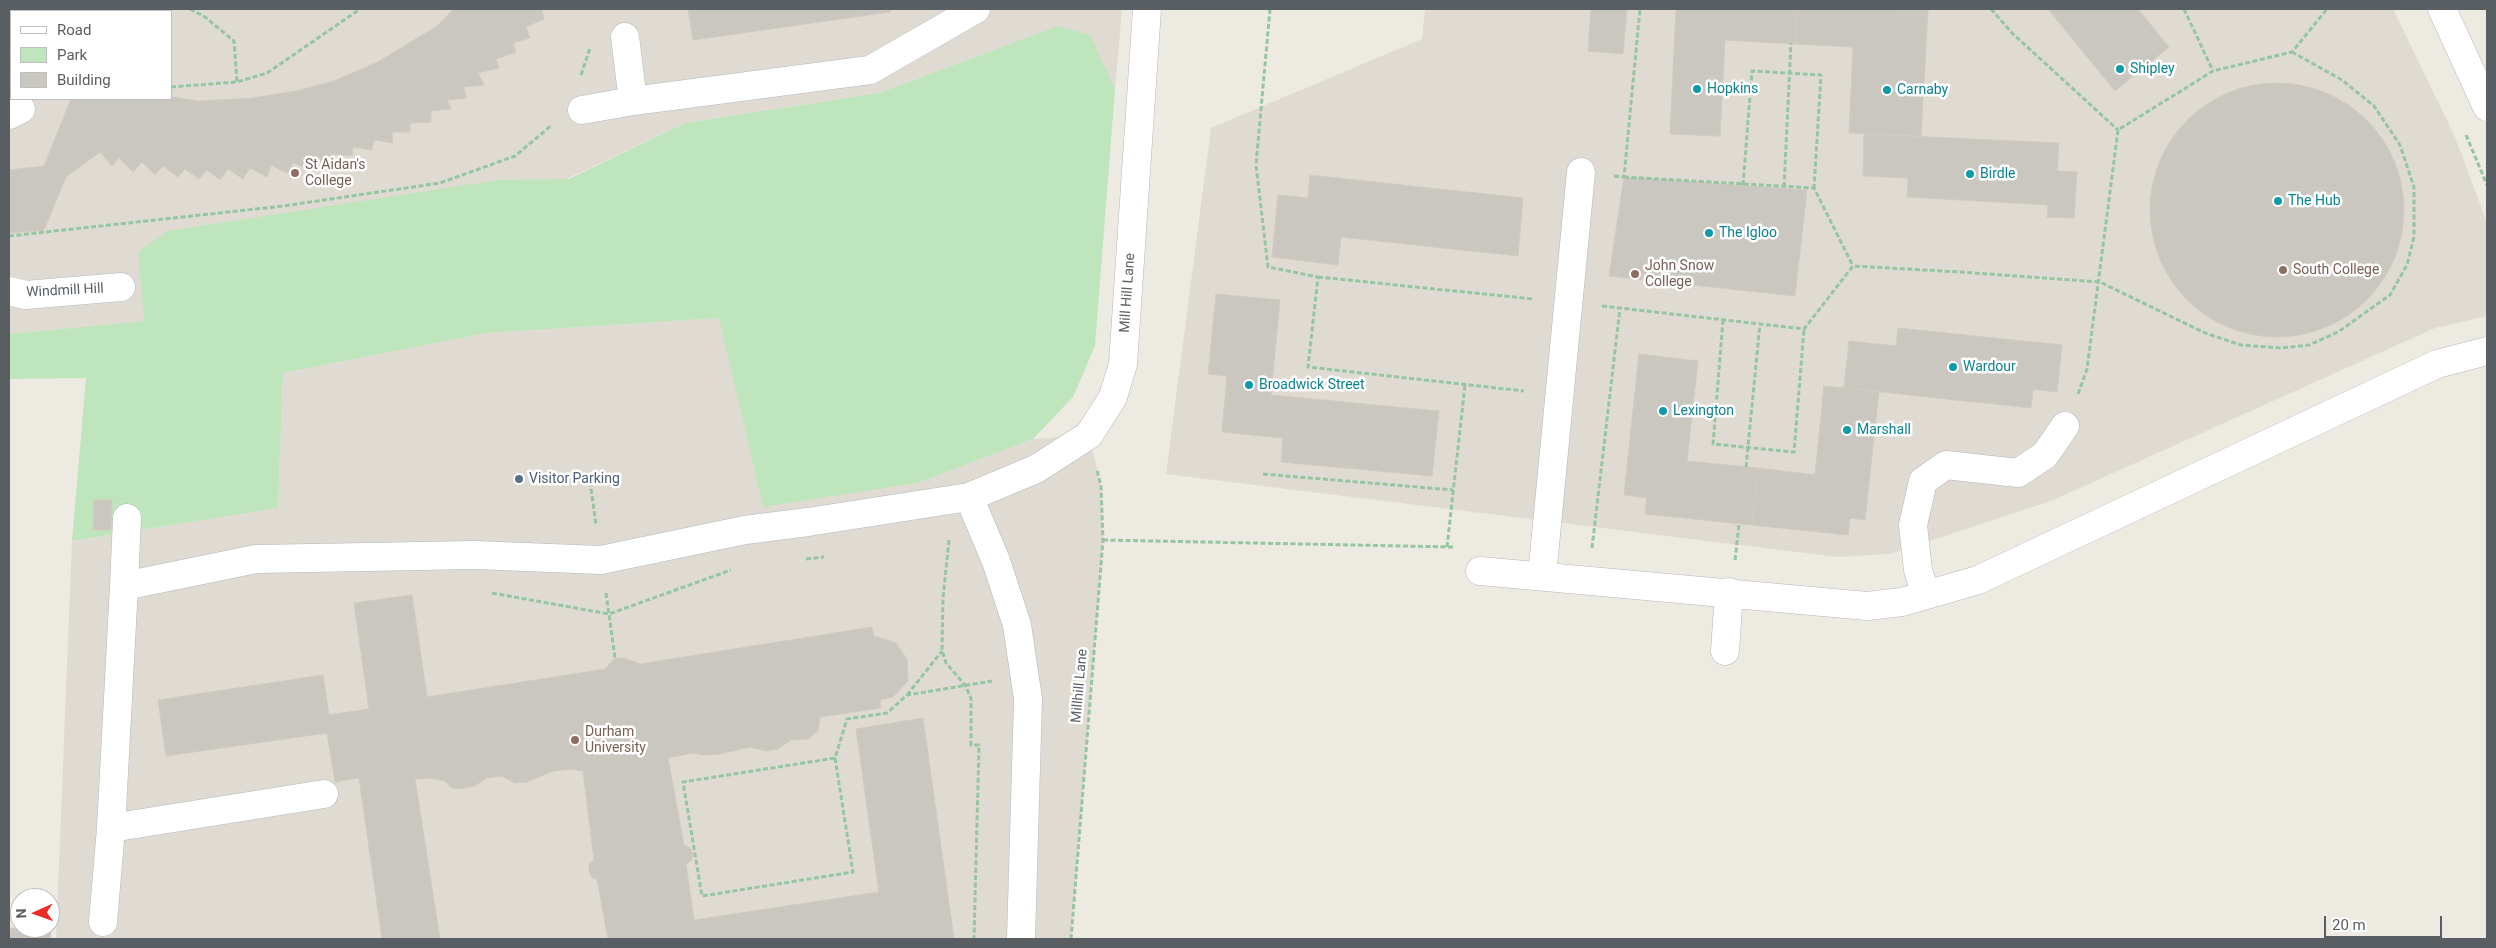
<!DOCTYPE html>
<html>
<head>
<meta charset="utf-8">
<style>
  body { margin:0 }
  #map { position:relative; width:2496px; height:948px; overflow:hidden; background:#edeae1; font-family:Roboto,sans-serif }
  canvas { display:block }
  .frame { position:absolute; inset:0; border:10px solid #595e62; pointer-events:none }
  .legend { position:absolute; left:10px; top:10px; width:162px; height:90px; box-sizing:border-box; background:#fff; border:1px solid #bdbfc0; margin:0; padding:6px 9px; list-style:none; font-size:15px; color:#595e62 }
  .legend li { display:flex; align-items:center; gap:10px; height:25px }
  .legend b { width:25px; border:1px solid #bdbfc0 }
  .north { position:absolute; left:10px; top:888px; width:50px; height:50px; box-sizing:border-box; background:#fff; border:1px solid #bdbfc0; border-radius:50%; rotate:268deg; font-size:14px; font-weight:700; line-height:20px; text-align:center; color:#595e62 }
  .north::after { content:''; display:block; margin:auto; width:18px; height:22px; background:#ec2c28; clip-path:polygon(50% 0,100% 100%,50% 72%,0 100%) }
  .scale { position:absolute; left:2324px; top:916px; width:118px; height:22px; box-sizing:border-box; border:2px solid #595e62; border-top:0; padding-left:6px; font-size:15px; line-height:18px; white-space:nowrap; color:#595e62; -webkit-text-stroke:4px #fff; paint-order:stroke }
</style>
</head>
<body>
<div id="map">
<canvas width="2496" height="948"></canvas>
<div class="frame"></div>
<ul class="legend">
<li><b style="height:6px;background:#fff"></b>Road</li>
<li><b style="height:14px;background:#bfe5bc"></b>Park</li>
<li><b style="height:14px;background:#cac6c0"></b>Building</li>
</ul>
<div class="north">N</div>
<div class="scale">20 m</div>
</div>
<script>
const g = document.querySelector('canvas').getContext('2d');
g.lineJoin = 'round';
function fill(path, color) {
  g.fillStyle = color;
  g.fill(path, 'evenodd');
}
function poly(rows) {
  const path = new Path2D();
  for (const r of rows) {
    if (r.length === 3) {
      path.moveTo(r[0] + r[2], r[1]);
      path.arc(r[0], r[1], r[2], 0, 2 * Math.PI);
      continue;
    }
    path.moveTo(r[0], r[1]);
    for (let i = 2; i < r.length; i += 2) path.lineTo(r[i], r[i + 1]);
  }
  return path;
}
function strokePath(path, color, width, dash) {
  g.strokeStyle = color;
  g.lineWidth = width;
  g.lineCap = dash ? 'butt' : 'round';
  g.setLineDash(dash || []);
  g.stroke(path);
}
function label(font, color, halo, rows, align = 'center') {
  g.font = font + ' Roboto,sans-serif';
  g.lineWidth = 5;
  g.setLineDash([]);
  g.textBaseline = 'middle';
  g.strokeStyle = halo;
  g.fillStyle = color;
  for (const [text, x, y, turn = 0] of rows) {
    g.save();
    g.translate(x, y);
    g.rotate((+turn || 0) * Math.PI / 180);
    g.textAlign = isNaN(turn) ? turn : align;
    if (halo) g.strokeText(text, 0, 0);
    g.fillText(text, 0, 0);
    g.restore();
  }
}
fill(poly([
  [9,9,1122,9,1115,89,1010,44,879,93,685,123,412,252,145,321,9,334],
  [11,11,171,11,171,99,11,99],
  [1425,9,2393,9,2455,137,2487,223,2487,316,2435,328,2051,501,1890,554,1837,557,1166,474,1211,128,1422,39],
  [720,318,763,506,918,483,1033,439,1089,435,1101,486,1103,540,1071,939,56,939,72,541,278,508,283,373,487,333]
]), '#dfdbd2');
fill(poly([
  [1058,26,1090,35,1115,89,1095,346,1073,397,1033,439,918,483,763,507,719,318,487,333,283,373,278,508,72,541,86,378,9,379,9,334,144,321,138,252,168,231,498,180,569,179,685,123,879,93]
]), '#bfe5bc');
const building = poly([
  [9,9,130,9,130,11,11,11,11,85,9,85,9,9],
  [454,9,545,9,542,10,544,19,526,27,530,38,513,43,516,52,496,59,499,68,478,73,484,85,464,87,466,98,447,100,451,109,431,111,431,122,410,123,410,132,392,132,393,143,374,140,372,150,353,147,352,156,332,154,330,165,315,160,310,170,293,163,287,173,271,165,267,177,250,168,243,179,228,169,220,180,207,170,199,179,185,169,178,177,163,166,155,175,142,162,133,172,119,158,112,166,100,152,66,177,44,230,9,233,9,170,44,166,71,99,171,99,171,97,199,101,253,98,296,91,334,81,378,62,437,26,454,9],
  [688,9,890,9,890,12,693,40,688,9],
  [1591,9,1627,9,1623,54,1588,51,1591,9],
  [1676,9,1797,9,1795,44,1725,40,1720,136,1670,134,1676,9],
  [1797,9,1928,10,1921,136,1849,133,1853,47,1795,44,1797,9],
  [2048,9,2138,9,2169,47,2115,91,2048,9],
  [2277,210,127],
  [1864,134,2059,143,2057,171,2077,172,2074,218,2047,217,2048,205,1907,197,1908,178,1863,176,1864,134],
  [1310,175,1523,198,1518,256,1341,237,1338,265,1272,257,1278,195,1308,198,1310,175],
  [1624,177,1807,190,1795,296,1609,276,1624,177],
  [1216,294,1280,300,1271,395,1439,411,1432,476,1281,462,1283,438,1222,432,1227,376,1208,374,1216,294],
  [1898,328,2062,345,2057,392,2033,389,2031,408,1844,388,1849,341,1896,346,1898,328],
  [1639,354,1698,361,1687,461,1758,468,1752,525,1645,514,1647,498,1624,495,1639,354],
  [1824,386,1879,391,1865,520,1850,518,1848,535,1752,525,1758,468,1815,475,1824,386],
  [94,500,112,500,111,530,93,530,94,500],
  [412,595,427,697,605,669,615,658,624,658,640,664,872,627,874,636,896,643,907,659,908,681,893,697,880,700,881,708,820,717,818,731,808,739,791,740,778,749,766,751,750,747,720,754,703,755,693,753,668,758,684,845,690,848,693,854,691,861,686,864,694,920,879,892,856,729,923,718,954,939,608,939,597,879,592,878,589,870,589,864,594,860,583,771,570,769,553,771,527,782,515,783,502,776,486,778,475,786,460,789,451,788,445,781,430,778,415,779,440,939,382,939,359,778,335,782,327,733,166,756,158,700,323,675,329,715,369,709,354,603,412,595],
  [11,928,51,931,50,939,10,939,11,928]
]);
fill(building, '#cac6c0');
strokePath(building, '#d2cbbf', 1);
const minor = poly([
  [2442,9,2487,107],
  [625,37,633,101,870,70,976,9],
  [582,110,633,101],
  [9,115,21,109],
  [9,291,26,295,121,287],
  [969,497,996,561,1017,625,1028,699,1021,939],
  [1480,571,1867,606,1902,602,1978,580,2437,364,2487,351],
  [1542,576,1581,172],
  [124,586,127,518],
  [1926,595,1918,570,1913,525,1923,481,1946,465,2018,473,2045,455,2065,426],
  [1725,651,1729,592],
  [111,828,324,794],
  [103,922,111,828,124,586,256,559,475,555,601,560,745,530,808,522,969,497,1036,469,1089,435,1113,397,1123,364,1147,9]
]);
strokePath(minor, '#b4b8bc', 29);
strokePath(poly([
  [190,9,205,17,234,41,237,82],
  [1270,9,1256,165,1268,267,1318,277,1308,367,1524,391],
  [1991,9,2012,33,2118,130],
  [2184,9,2213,71],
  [581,75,590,48],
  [171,87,237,82,267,73,360,9],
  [2466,135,2487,185],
  [1614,176,1624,177,1640,9],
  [1624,177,1814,188,1853,266],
  [1743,185,1752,71,1821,75,1814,188],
  [1784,187,1791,43],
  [9,236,283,206,440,183,515,156,552,125],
  [1318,277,1533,299],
  [1602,306,1804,329,1853,266,1960,272,2100,282,2205,333,2241,345,2281,348,2309,345,2338,332,2390,295,2407,265,2414,237,2414,187,2400,145,2374,106,2342,80,2292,52],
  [1723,320,1713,444,1794,452,1804,329],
  [2078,394,2087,369,2118,130,2213,71,2292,52,2327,9],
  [1746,467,1760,324],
  [589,474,596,525],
  [1263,474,1453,490],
  [949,540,943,598,942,650,946,663,965,685,971,698,971,745,979,745,974,939],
  [1103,540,1454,547],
  [1447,547,1465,385],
  [1592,548,1620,308],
  [806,559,824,557],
  [1735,560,1739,524],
  [492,593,609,614,731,570],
  [606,593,615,658],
  [907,695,942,651],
  [835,758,853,872,702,896,683,782,835,758,847,719,887,713,907,695,992,681],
  [1071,939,1103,540,1101,486,1097,470]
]), '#95c6a1', 3, [5, 2.5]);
strokePath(minor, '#fff', 28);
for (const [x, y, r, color] of [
  [2120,69,5,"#0f9aa8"],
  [1697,89,5,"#0f9aa8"],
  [1887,90,5,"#0f9aa8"],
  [295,173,5,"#8d6e63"],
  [1970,174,5,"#0f9aa8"],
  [2278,201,5,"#0f9aa8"],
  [1709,233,5,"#0f9aa8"],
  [2283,270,5,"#8d6e63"],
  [1635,274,5,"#8d6e63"],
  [1953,367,5,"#0f9aa8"],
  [1249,385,5,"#0f9aa8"],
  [1663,411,5,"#0f9aa8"],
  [1847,430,5,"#0f9aa8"],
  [519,479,5,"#5c6f8a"],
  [575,740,5,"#8d6e63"]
]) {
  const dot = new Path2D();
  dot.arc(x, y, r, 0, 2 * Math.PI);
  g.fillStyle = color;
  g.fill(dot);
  strokePath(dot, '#fff', 2);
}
label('14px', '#0d838f', '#fff', [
  ["Shipley",2130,69],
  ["Hopkins",1707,89],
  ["Carnaby",1897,90],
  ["Birdle",1980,174],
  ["The Hub",2288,201],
  ["The Igloo",1719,233],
  ["Wardour",1963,367],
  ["Broadwick Street",1259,385],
  ["Lexington",1673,411],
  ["Marshall",1857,430]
], 'left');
label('14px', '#785e54', '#fff', [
  ["St Aidan's",305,165],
  ["College",305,181],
  ["John Snow",1645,266],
  ["College",1645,282],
  ["South College",2293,270],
  ["Durham",585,732],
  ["University",585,748]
], 'left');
label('14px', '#595e62', '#fff', [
  ["Windmill Hill",65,291,-3],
  ["Mill Hill Lane",1128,293,-86],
  ["Millhill Lane",1080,686,-85]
]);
label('14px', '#4e5e75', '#fff', [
  ["Visitor Parking",529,479]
], 'left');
</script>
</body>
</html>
